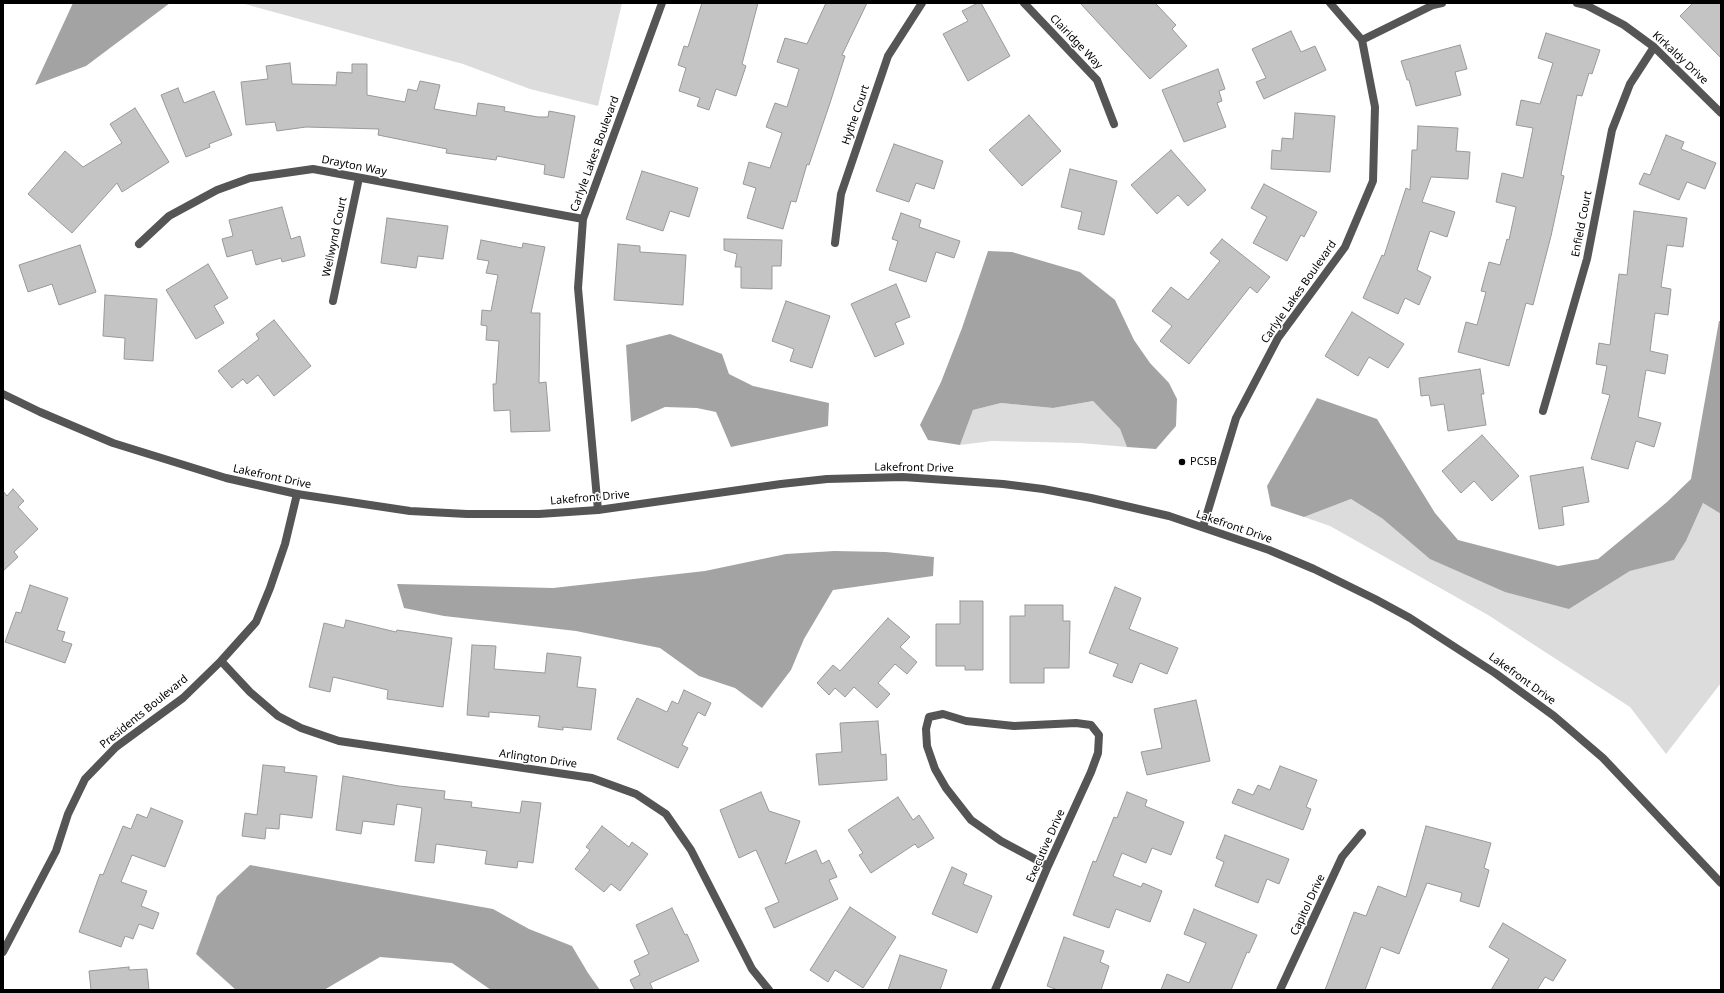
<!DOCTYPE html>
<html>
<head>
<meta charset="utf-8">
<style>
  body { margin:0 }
  #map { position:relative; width:1724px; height:993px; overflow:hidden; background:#fff; font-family:"Noto Sans",sans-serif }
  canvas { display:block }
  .frame { position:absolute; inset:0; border:4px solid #000; pointer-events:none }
</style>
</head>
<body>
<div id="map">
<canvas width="1724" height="993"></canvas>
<div class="frame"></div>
</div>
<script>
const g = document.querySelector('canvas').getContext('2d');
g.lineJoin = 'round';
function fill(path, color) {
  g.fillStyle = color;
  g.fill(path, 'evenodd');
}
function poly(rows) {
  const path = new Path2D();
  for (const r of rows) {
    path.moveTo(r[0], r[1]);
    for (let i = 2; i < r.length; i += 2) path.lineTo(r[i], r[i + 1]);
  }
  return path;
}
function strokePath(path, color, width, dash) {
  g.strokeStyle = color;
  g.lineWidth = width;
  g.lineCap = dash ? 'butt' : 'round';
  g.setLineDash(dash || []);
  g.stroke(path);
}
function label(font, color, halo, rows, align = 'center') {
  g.font = font + ' "Noto Sans",sans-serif';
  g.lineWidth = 3;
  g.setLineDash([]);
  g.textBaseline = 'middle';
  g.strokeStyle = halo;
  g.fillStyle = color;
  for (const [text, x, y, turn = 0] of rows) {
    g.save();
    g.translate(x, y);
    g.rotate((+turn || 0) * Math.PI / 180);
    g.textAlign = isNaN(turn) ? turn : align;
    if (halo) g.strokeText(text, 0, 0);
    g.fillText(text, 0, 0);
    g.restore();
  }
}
fill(poly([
  [241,3,622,3,598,106,530,89,463,64],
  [1093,401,1120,429,1127,447,1080,443,992,441,960,445,973,410,1001,403,1053,408],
  [1351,499,1383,519,1569,609,1630,571,1674,560,1686,541,1703,503,1721,514,1721,683,1666,754,1630,707,1488,615,1330,526,1304,517]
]), '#dcdcdc');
fill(poly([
  [73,3,170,3,86,66,35,85],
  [988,251,1012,252,1080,272,1115,300,1134,340,1150,363,1169,383,1177,399,1176,426,1156,449,1127,447,1120,429,1093,401,1053,408,1001,403,973,410,960,445,928,440,920,425,941,382,962,328],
  [1719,321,1721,321,1721,514,1703,503,1686,541,1674,560,1630,571,1569,609,1505,592,1430,559,1383,519,1351,499,1304,517,1271,506,1267,486,1317,398,1377,419,1435,513,1458,540,1558,566,1598,559,1667,502,1691,479],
  [670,334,722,354,729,374,753,386,829,403,828,426,731,447,716,412,697,408,665,407,631,422,626,345],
  [834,551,886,552,934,557,933,576,833,590,804,639,791,670,762,708,735,688,699,676,660,648,576,631,444,616,404,608,397,584,553,588,705,571,786,554],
  [250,865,493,909,529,929,572,946,588,973,600,990,491,990,452,963,380,957,324,990,236,990,196,954,217,896]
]), '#a3a3a3');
const building = poly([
  [702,3,758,3,742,64,746,66,736,96,716,89,709,110,697,106,700,98,679,91,686,68,678,65,684,46,688,47,702,3],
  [826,3,867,3,842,55,845,56,830,103,809,165,807,164,796,202,791,201,783,229,747,218,756,188,743,184,749,162,770,168,782,133,766,127,775,103,787,107,799,69,777,62,785,38,807,44,826,3],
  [978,3,981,3,1010,56,968,81,943,34,968,21,962,11,978,3],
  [1080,3,1155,3,1176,25,1172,29,1187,46,1150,79,1080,3],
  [1693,3,1721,3,1721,58,1680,16,1693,3],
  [1291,31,1301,52,1315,46,1326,70,1264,99,1256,82,1266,78,1252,49,1291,31],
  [1546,33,1600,50,1592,74,1589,73,1582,96,1577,95,1561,175,1564,176,1551,236,1533,305,1526,303,1509,366,1458,352,1466,322,1477,325,1486,292,1481,291,1489,262,1500,265,1507,239,1509,240,1516,207,1496,202,1502,173,1523,178,1533,128,1516,125,1521,100,1540,104,1553,63,1538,58,1546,33],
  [1460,45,1467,69,1455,72,1461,95,1416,106,1409,80,1407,80,1401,61,1460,45],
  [290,63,292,84,336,85,337,72,352,73,352,64,367,64,367,95,405,102,408,89,417,91,420,81,440,85,434,109,476,116,478,103,505,107,504,111,538,117,548,117,549,111,575,116,564,178,544,174,545,165,497,156,496,160,446,153,447,149,378,135,379,129,306,127,277,131,275,122,246,125,241,82,268,79,266,66,290,63],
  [1218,69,1225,89,1219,91,1222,101,1217,103,1226,127,1184,142,1162,90,1218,69],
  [178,88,184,103,214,91,232,135,209,144,210,147,186,157,161,95,178,88],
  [135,108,169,162,122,192,117,183,72,233,28,194,65,151,83,167,122,143,110,124,135,108],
  [1295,113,1335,116,1330,172,1271,169,1272,150,1281,151,1282,138,1293,139,1295,113],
  [1029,115,1061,151,1022,186,989,150,1029,115],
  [1418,126,1458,128,1456,151,1470,152,1468,179,1431,177,1422,202,1455,212,1447,237,1430,231,1417,270,1431,277,1419,305,1405,298,1398,314,1363,298,1382,255,1384,256,1406,188,1410,190,1412,150,1417,150,1418,126],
  [1666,135,1684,142,1681,149,1716,163,1705,189,1687,182,1679,200,1639,184,1644,173,1650,175,1666,135],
  [894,144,943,161,934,189,916,183,909,202,876,191,894,144],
  [1171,150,1206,190,1188,206,1178,195,1157,214,1131,185,1171,150],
  [1070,169,1117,181,1104,235,1078,229,1082,212,1061,207,1070,169],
  [642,171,698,188,689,217,670,211,663,231,626,219,642,171],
  [1264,184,1317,212,1304,237,1301,235,1287,261,1253,243,1267,217,1251,208,1264,184],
  [282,207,291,239,300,236,305,256,282,262,281,258,256,265,252,250,227,257,222,239,233,236,229,220,282,207],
  [1634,211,1687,218,1683,247,1667,245,1661,287,1671,289,1668,315,1655,313,1650,351,1668,355,1665,374,1646,370,1638,417,1661,423,1654,447,1636,441,1628,469,1591,459,1610,395,1602,393,1607,366,1596,364,1599,343,1610,345,1619,274,1627,275,1634,211],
  [901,213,921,220,919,227,960,241,954,258,936,252,926,282,889,270,898,241,892,239,901,213],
  [387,218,448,226,443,259,418,256,416,268,381,263,387,218],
  [724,239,782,240,781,266,772,266,772,289,741,288,741,267,735,267,737,254,724,250,724,239],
  [1222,239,1270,277,1257,293,1250,287,1189,364,1160,341,1172,326,1152,311,1171,287,1188,300,1220,261,1210,253,1222,239],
  [481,240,522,248,523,243,545,247,531,313,540,313,539,383,546,382,550,431,511,432,510,410,494,411,493,384,496,384,499,341,486,340,487,326,481,325,482,310,491,311,498,275,486,273,489,261,477,259,481,240],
  [618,244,640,246,640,252,686,255,683,305,614,300,618,244],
  [80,245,96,292,59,305,52,284,28,292,19,265,80,245],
  [208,264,228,298,214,306,224,323,196,339,166,290,208,264],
  [896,284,910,317,895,323,904,344,875,357,851,304,896,284],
  [105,295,157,299,153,361,124,359,125,338,103,336,105,295],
  [786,301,830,316,812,368,790,361,794,349,772,341,786,301],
  [1352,312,1404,344,1388,368,1369,357,1358,376,1325,356,1352,312],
  [274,320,311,366,274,396,258,375,247,384,243,379,232,388,218,371,259,339,256,334,274,320],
  [1480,369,1484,394,1481,394,1486,425,1448,431,1444,404,1431,406,1429,395,1421,396,1419,378,1480,369],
  [1482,435,1519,476,1492,501,1474,481,1461,493,1442,471,1482,435],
  [1583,467,1589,502,1562,507,1564,525,1539,529,1530,476,1583,467],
  [13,489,24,501,18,507,38,529,14,552,18,557,3,571,3,491,7,496,13,489],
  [30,585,68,598,57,630,65,632,62,641,72,644,65,663,5,642,16,612,21,613,30,585],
  [1115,587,1141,598,1129,629,1178,648,1167,674,1140,663,1132,683,1113,676,1118,664,1089,653,1115,587],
  [960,601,983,601,983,670,965,670,965,666,936,666,936,624,960,624,960,601],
  [1025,605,1063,605,1063,621,1070,621,1069,668,1044,668,1044,683,1010,683,1010,616,1025,616,1025,605],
  [888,618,910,637,900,647,917,662,907,674,895,664,878,683,890,694,877,708,854,687,845,697,835,688,829,695,817,683,833,665,840,671,888,618],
  [346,620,396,632,397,630,452,638,443,707,387,699,388,690,333,677,330,692,309,687,324,623,344,628,346,620],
  [472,645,496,646,494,669,545,673,547,653,581,657,577,687,596,689,591,730,563,727,563,730,538,727,540,716,489,712,489,717,467,715,472,645],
  [684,690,711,703,705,716,698,712,682,745,688,748,678,768,617,739,637,698,667,712,672,701,678,704,684,690],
  [1196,700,1210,761,1147,775,1141,752,1162,748,1154,709,1196,700],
  [878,721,881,755,886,754,887,780,819,785,816,754,842,752,840,723,878,721],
  [263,765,285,767,284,772,317,776,312,818,280,814,279,829,266,828,265,839,242,836,245,813,257,815,263,765],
  [1280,766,1317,780,1306,807,1311,809,1303,830,1232,803,1238,789,1253,795,1258,785,1270,790,1280,766],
  [343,776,399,786,445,791,444,799,472,802,471,807,520,813,522,801,541,803,533,863,518,861,517,868,485,864,487,851,436,844,434,863,415,861,422,808,397,804,394,825,363,821,361,834,336,830,343,776],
  [761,792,769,811,800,821,785,864,816,850,822,864,829,860,837,877,829,880,838,899,774,928,765,908,779,902,756,850,739,858,720,810,761,792],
  [1127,792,1147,800,1145,806,1184,822,1171,855,1152,848,1146,863,1122,853,1113,876,1141,887,1143,883,1162,891,1150,922,1116,909,1109,928,1073,915,1093,861,1096,862,1114,817,1117,818,1127,792],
  [898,797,913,820,919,815,934,838,918,848,915,844,871,873,859,855,863,853,848,830,898,797],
  [151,808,183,821,165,867,132,855,121,882,147,891,141,906,159,913,153,929,139,924,133,939,125,936,121,947,79,932,100,874,103,875,123,826,131,829,137,814,147,818,151,808],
  [602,826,629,847,632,842,648,854,620,891,611,884,604,892,575,869,590,850,586,847,602,826],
  [1426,826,1491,843,1484,868,1489,870,1479,907,1460,901,1462,893,1427,883,1399,954,1381,947,1365,990,1325,990,1354,912,1366,916,1378,886,1406,897,1426,826],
  [1225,835,1289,859,1279,884,1267,879,1258,903,1215,886,1224,862,1216,858,1225,835],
  [952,867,967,874,963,884,992,896,977,933,932,914,952,867],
  [850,907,896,937,863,988,835,970,828,982,810,970,850,907],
  [672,908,685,935,687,934,699,961,650,983,653,990,635,990,630,980,640,975,634,961,649,954,636,925,672,908],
  [1194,909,1257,935,1249,953,1247,952,1231,990,1161,990,1167,974,1189,983,1206,943,1184,934,1194,909],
  [1503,923,1566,960,1553,981,1545,977,1537,990,1491,990,1509,959,1489,947,1503,923],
  [1064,937,1104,951,1100,962,1109,966,1101,990,1058,990,1047,986,1064,937],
  [900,955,947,970,940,990,888,990,900,955],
  [129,967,129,970,147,969,149,990,91,990,89,971,129,967]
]);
fill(building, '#c4c4c4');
strokePath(building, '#999', 1);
strokePath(poly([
  [1024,3,1097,80,1114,124],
  [1577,3,1586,5,1624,25,1654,47,1721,113],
  [1362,40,1433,5,1442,3],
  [835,243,841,194,888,56,922,3],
  [139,244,169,216,217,190,250,178,313,169,583,219],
  [333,301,359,178],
  [1543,411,1587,259,1612,130,1630,84,1654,47],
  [598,510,578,288,583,219,662,3],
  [1203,527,1236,418,1278,338,1345,247,1373,181,1375,107,1362,40,1330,3],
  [221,661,250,692,278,716,301,728,339,741,592,778,636,794,666,814,691,850,752,969,769,990],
  [3,952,56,851,68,814,85,779,116,747,183,698,221,661,256,622,270,588,285,544,297,494],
  [995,990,1048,866,1091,772,1098,753,1099,735,1091,725,1076,723,1014,726,966,721,943,714,929,717,926,729,927,746,935,769,946,788,971,820,1001,841,1048,866],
  [1280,990,1342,857,1362,833]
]), '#555', 8);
strokePath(poly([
  [3,394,40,412,113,443,226,478,297,494,410,511,467,514,539,514,598,510,781,484,827,479,903,477,1003,484,1043,489,1091,498,1169,516,1269,550,1314,569,1375,599,1410,618,1495,673,1554,716,1603,758,1721,883]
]), '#555', 8);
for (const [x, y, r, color] of [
  [1182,462,4,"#000"]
]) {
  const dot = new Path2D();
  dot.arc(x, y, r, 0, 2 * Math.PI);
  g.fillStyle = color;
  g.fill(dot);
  strokePath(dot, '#fff', 1.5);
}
label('11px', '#000', '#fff', [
  ["Clairidge Way",1076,42,46],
  ["Kirkaldy Drive",1680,58,43],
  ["Hythe Court",856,115,-71],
  ["Carlyle Lakes Boulevard",595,154,-70],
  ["Drayton Way",354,166,11],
  ["Enfield Court",1582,224,-79],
  ["Wellwynd Court",335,237,-78],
  ["Carlyle Lakes Boulevard",1299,292,-55],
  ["Lakefront Drive",914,468,1],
  ["Lakefront Drive",272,477,12],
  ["Lakefront Drive",590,498,-5],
  ["Lakefront Drive",1234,527,19],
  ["Lakefront Drive",1522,679,36],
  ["Presidents Boulevard",144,712,-39],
  ["Arlington Drive",538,759,8],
  ["Executive Drive",1046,846,-66],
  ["Capitol Drive",1308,905,-65]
]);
label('11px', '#000', '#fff', [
  ["PCSB",1190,462]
], 'left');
</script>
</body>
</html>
